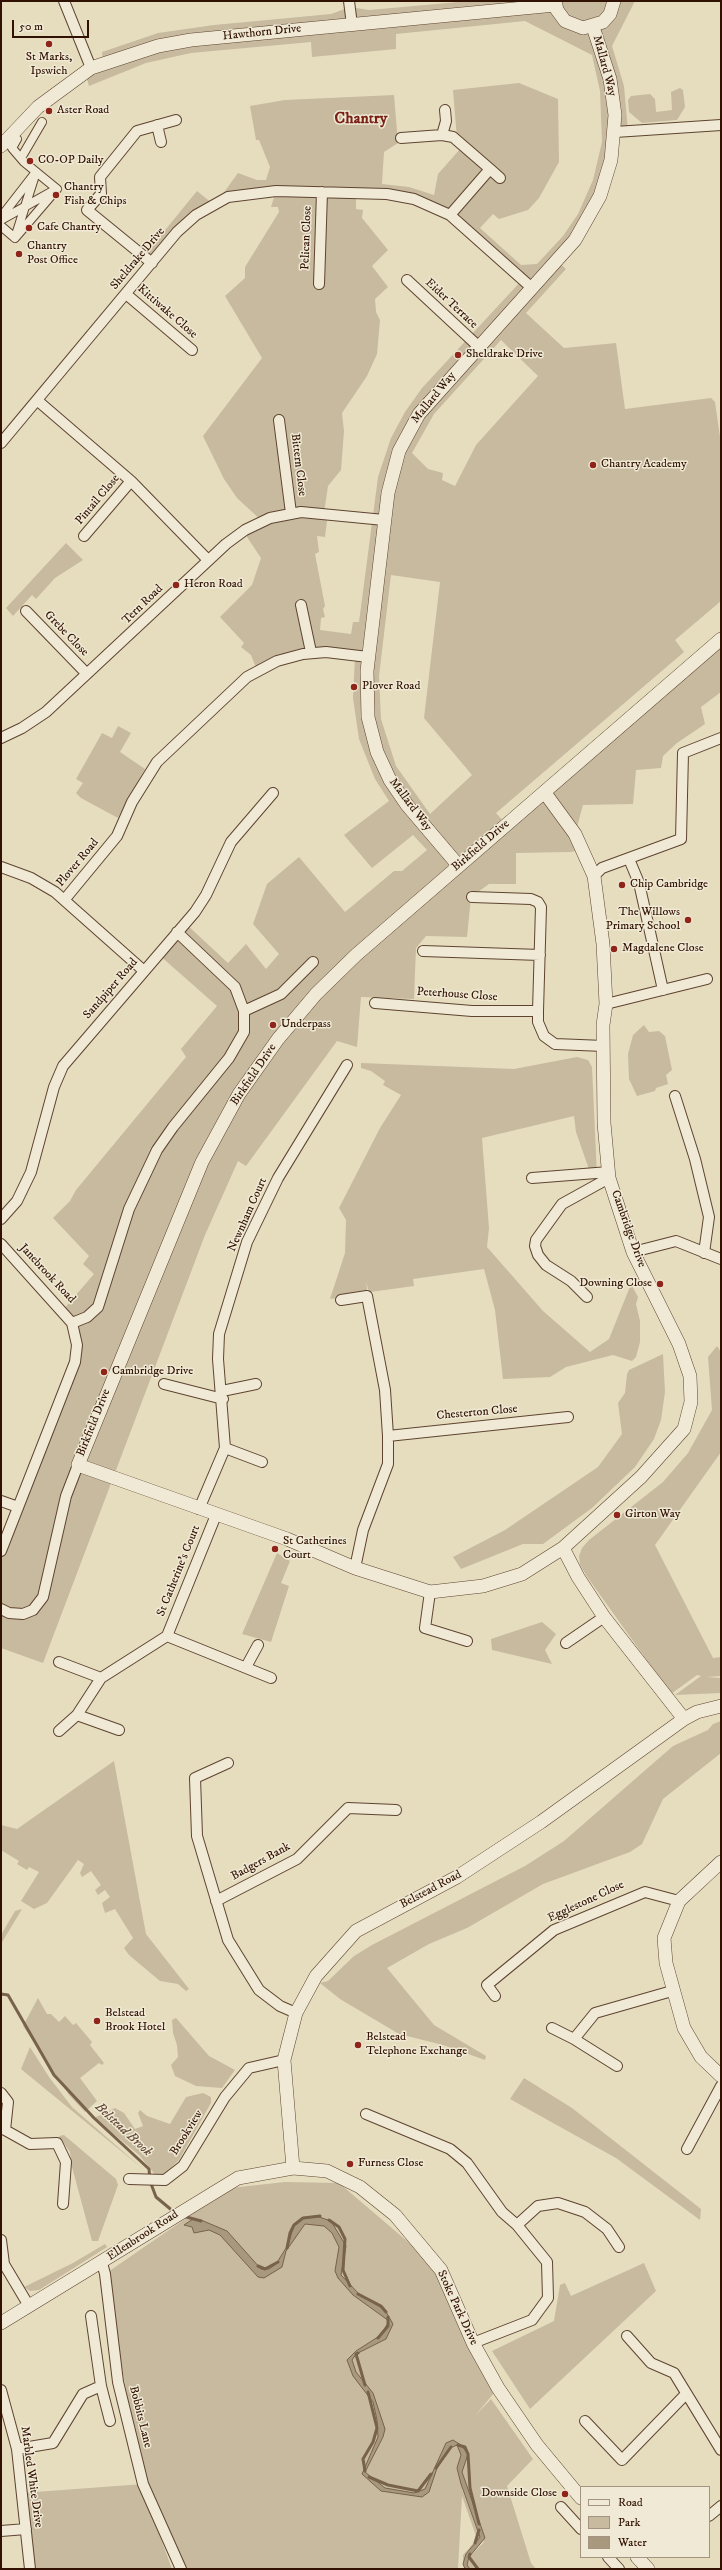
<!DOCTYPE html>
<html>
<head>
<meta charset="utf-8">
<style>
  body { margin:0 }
  #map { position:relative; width:722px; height:2570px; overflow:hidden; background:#e6ddbf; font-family:"IM FELL DW Pica",serif }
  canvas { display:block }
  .frame { position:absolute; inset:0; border:2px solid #311101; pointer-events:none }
  .legend { position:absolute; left:580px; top:2486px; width:130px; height:72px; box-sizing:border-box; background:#efe9d5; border:1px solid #a39380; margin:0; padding:5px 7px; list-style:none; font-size:12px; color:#311101 }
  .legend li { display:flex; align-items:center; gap:8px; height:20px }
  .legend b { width:20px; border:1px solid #a39380 }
  .scale { position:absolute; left:12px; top:20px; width:77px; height:18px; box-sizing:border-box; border:2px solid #311101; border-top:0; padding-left:5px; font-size:12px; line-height:14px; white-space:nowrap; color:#311101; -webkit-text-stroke:3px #efe9d5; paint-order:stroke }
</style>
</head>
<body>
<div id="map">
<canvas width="722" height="2570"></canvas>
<div class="frame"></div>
<ul class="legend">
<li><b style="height:5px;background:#efe9d5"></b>Road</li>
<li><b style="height:11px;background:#c7ba9f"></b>Park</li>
<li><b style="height:11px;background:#a8987e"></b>Water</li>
</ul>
<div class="scale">50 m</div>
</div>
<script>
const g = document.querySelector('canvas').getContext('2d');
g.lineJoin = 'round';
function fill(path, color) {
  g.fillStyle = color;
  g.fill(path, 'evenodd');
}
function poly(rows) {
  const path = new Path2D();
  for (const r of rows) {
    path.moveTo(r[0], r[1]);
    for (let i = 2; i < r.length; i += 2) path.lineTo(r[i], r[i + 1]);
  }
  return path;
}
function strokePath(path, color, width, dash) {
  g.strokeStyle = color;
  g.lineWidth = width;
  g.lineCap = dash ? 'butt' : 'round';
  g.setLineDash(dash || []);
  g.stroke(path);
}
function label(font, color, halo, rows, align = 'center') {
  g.font = font + ' "IM FELL DW Pica",serif';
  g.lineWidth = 3;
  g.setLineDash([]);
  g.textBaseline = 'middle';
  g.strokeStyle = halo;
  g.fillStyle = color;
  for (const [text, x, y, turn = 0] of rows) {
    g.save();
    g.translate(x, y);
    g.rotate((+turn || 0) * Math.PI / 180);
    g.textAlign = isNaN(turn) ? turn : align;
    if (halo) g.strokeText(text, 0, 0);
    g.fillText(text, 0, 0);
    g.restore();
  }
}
fill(poly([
  [470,1,635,1,612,46,624,86,628,131,615,132,607,177,557,261,566,269,526,313,564,348,616,343,625,409,711,398,715,402,721,444,721,601,675,640,684,652,496,813,506,824,721,639,721,692,701,707,705,724,677,743,663,756,661,768,636,770,633,804,583,805,575,834,582,850,570,852,516,853,516,884,489,884,471,897,467,937,426,936,416,948,414,999,361,997,357,1047,337,1041,246,1166,238,1161,205,1235,43,1663,1,1648,1,1551,77,1351,63,1310,94,1274,83,1264,89,1256,53,1218,70,1201,76,1190,186,1057,181,1049,217,1006,158,954,185,923,228,963,246,944,266,969,279,954,253,924,267,884,299,857,345,912,394,871,402,871,427,850,413,835,372,868,344,835,389,801,375,779,359,739,353,698,355,656,326,652,257,670,251,655,241,647,244,643,220,617,252,585,261,558,247,537,245,530,262,521,237,498,224,479,203,436,262,358,225,296,245,278,245,267,279,212,278,207,271,207,276,191,217,202,238,173,257,180,266,180,270,167,259,140,256,140,250,106,285,100,394,95,398,143,384,152,382,184,409,187,434,195,438,174,461,148,457,139,453,90,519,83,558,99,559,162,539,198,528,210,499,219,493,214,480,228,521,265,537,264,563,236,578,214,593,180,602,142,600,91,592,55,525,21,396,34,396,49,312,57,311,42,191,53,146,63,89,86,87,79,91,68,103,64,102,52,158,33,214,25,331,14,350,7,369,10],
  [356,193,436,207,522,280,422,388,405,412,391,438,378,477,359,622,353,622,351,634,320,630,321,618,325,617,323,609,325,606,315,554,319,552,317,536,325,537,328,513,324,513,328,486,341,470,344,431,342,413,367,376,377,354,380,320,376,312,375,299,388,287,372,266,388,250,362,218,363,210,356,209],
  [501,340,538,376,476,445,455,486,442,480,443,473,428,469,412,453,434,414],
  [391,575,440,582,424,718,472,775,430,814,396,766,381,719,379,676],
  [680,88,683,90,685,107,677,120,642,123,629,112,628,100,631,96,650,94,655,99,656,112,672,110,671,92],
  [197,191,213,204,152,263,144,256],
  [66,543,83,560,55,578,36,599,32,595,13,616,6,608],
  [118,726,131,733,120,752,145,769,118,818,81,798,76,793,83,783,76,779,102,733,112,738],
  [644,1025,649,1032,659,1031,665,1036,672,1070,666,1075,668,1084,656,1088,655,1091,637,1096,629,1079,628,1054,633,1035],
  [577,1057,588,1060,592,1067,597,1176,591,1175,576,1132,574,1116,482,1138,489,1228,487,1247,543,1311,590,1352,609,1339,631,1284,638,1297,636,1304,640,1321,640,1342,636,1357,632,1361,613,1355,566,1367,550,1377,503,1379,495,1310,484,1269,413,1279,414,1286,370,1292,370,1295,366,1282,368,1295,330,1299,345,1253,346,1220,339,1208,380,1128,401,1095,383,1085,385,1081,371,1071,361,1068,361,1063,514,1069],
  [717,1346,721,1352,721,1452,655,1545,713,1658,721,1657,721,1676,707,1677,721,1678,721,1693,675,1695,701,1676,697,1675,671,1694,588,1578,580,1565,579,1556,582,1548,589,1540,663,1482,688,1453,712,1410,708,1357],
  [663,1354,665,1392,661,1420,654,1439,635,1467,592,1508,543,1544,523,1544,461,1569,453,1557,505,1530,598,1467,622,1434,618,1403,625,1393,627,1374,629,1370],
  [277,1553,290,1561,281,1583,289,1586,271,1642,242,1634],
  [542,1622,556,1634,545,1650,552,1664,492,1650,491,1639],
  [721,1721,721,1753,663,1799,642,1844,630,1852,543,1884,467,1928,429,1944,387,1968,434,2025,486,2056,485,2060,443,2045,399,2034,340,1999,320,1983,328,1981,354,1956,372,1945,525,1866,564,1841,673,1746,708,1730,713,1724],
  [114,1761,146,1934,189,1989,186,1991,178,1984,160,1981,129,1955,124,1948,133,1938,115,1909,105,1913,102,1903,110,1897,105,1890,98,1895,95,1890,101,1885,91,1871,82,1877,80,1873,84,1864,78,1860,47,1903,34,1909,21,1901,39,1872,29,1867,27,1870,17,1864,19,1861,1,1850,1,1825,17,1829],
  [22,1909,1,1944,1,1935,15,1911],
  [38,1998,47,2014,51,2014,59,2022,65,2016,73,2025,76,2023,92,2042,90,2045,104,2063,102,2065,99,2063,80,2078,97,2101,85,2112,69,2095,23,2026],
  [176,2018,209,2056,235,2070,222,2088,196,2086,175,2076,171,2065,178,2057,177,2045,173,2033,172,2020],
  [30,2047,49,2077,72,2107,143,2169,21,2069],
  [524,2078,572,2108,701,2209,700,2220,616,2158,510,2099],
  [203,2093,211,2097,211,2103,179,2160,162,2176,157,2177,139,2155,94,2118,115,2108,124,2113,135,2129,143,2126,138,2113,140,2110,147,2116,170,2124,186,2097],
  [64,2135,116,2179,118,2185,98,2241,92,2241,72,2167,70,2152,59,2136],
  [285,2182,339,2183,441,2270,498,2388,475,2416,491,2399,533,2459,507,2486,531,2563,536,2569,470,2569,467,2565,469,2557,484,2542,463,2477,462,2489,480,2537,466,2554,463,2564,463,2555,476,2540,476,2536,462,2496,458,2569,181,2569,148,2503,172,2569,30,2569,22,2493,143,2484,105,2274,230,2188],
  [105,2244,107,2247,39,2290,30,2291,24,2287,73,2263],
  [644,2263,656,2291,530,2409,492,2351,554,2321,560,2285,565,2283,571,2296]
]), '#c7ba9f');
const water = poly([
  [316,2216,331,2221,346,2246,341,2275,360,2295,385,2310,393,2324,386,2339,356,2354,352,2360,356,2372,373,2393,385,2429,383,2437,365,2472,385,2488,414,2493,425,2489,446,2443,453,2440,461,2445,468,2454,462,2472,485,2538,469,2557,467,2565,470,2569,465,2569,463,2564,466,2554,480,2537,461,2484,457,2468,461,2455,457,2445,450,2448,437,2468,429,2492,422,2497,381,2491,362,2474,378,2437,377,2420,373,2402,353,2376,347,2360,356,2351,381,2335,389,2321,353,2295,338,2278,335,2271,339,2247,332,2233,324,2226,305,2224,286,2251,282,2267,264,2278,258,2277,220,2235,209,2230,194,2233,192,2227,184,2225,193,2219,201,2220,227,2231,261,2269,269,2269,276,2264,288,2245,294,2225,303,2218,316,2216]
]);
fill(water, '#a8987e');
strokePath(water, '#78624c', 1);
strokePath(poly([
  [1,1994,8,1995,54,2075,94,2118,149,2169,150,2181,156,2197,174,2212],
  [183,2216,201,2221],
  [329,2220,339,2227,345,2239,343,2270,350,2286],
  [287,2248,290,2233,294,2225,303,2218,320,2216],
  [258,2266,265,2269,278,2262],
  [358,2294,381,2306,386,2312],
  [378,2338,388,2326,388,2317],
  [358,2353,356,2354,365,2385],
  [458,2445,465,2447,468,2454,470,2488,479,2524],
  [436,2468,451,2447],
  [365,2471,363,2459,373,2442,377,2428,368,2392],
  [369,2477,388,2485,418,2491,431,2474],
  [475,2543,479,2530],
  [470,2554,469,2557,478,2569]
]), '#78624c', 3);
const pedestrian = poly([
  [17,139,12,148,24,162,57,189],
  [21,158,42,122],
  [1,217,36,172,15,238],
  [1,220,51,192],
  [1,226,15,238,57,189]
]);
const minor = poly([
  [64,1,91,68],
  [349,1,352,25],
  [157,125,161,142],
  [615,132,721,125],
  [442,135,446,121,445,110],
  [401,138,442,135,453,137,490,169],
  [450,215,490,169,500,178],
  [152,263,87,210,101,194,100,177,137,131,176,120],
  [407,280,478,346],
  [319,284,322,192],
  [126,294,192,350],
  [38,401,131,481,208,560],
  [279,420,291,513],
  [1,443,177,232,196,215,228,197,276,191,387,194,414,199,450,215,532,288],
  [84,536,131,481],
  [301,605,311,652],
  [26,611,87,674],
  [1,738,22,728,46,712,226,544,245,530,270,518,301,512,384,520],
  [629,859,639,883,663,990],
  [1,867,31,878,55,892,144,971],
  [594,876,602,868,681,839,683,753,721,738],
  [472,897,531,899,538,902,541,907,538,1011],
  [65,899,117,836,132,802,157,762,247,677,277,661,303,654,326,652,368,657],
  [423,951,540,955],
  [375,1003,472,1011,538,1011,538,1022,544,1036,555,1044,604,1046],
  [606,1004,707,979],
  [244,1011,281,994,313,962],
  [675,1096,695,1159,709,1217,704,1253],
  [532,1178,609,1172],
  [1,1219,17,1201,31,1172,54,1087,63,1066,195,912,206,895,231,842,273,793],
  [1,1244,72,1323],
  [633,1252,676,1241,721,1259],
  [587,1297,571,1281,546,1265,538,1255,535,1246,536,1240,562,1204,609,1178],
  [341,1300,367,1296,385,1390,388,1436,388,1464,363,1530,355,1568],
  [164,1384,223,1399],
  [222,1391,256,1384],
  [388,1436,568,1417],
  [225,1448,262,1462],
  [1,1501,18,1507],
  [199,1509,225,1448,218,1359,219,1334,247,1242,278,1178,347,1065],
  [1,1551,75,1362,77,1345,72,1323,87,1317,98,1307,129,1209,157,1150,173,1127,229,1058,244,1032,244,1011,235,987,177,932],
  [430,1592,425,1628,467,1641],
  [1,1609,9,1613,23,1614,33,1610,43,1597,66,1496,78,1465],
  [167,1636,271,1678],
  [566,1643,604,1617],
  [59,1662,101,1678],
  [246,1667,258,1645],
  [77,1715,119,1730],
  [59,1731,77,1715,101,1678,167,1636,216,1515],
  [228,1763,195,1778,197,1836,228,1940,259,1990,280,2006,296,2013],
  [216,1901,297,1859,348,1808,396,1810],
  [495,1996,487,1985,554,1930,645,1892,679,1901],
  [552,2028,574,2039],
  [617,2066,574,2039,595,2013,672,1991],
  [1,2093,8,2102,5,2130],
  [366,2114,450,2149,467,2163,502,2212,517,2225,547,2262,548,2298,532,2320,473,2343],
  [5,2130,30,2144,57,2143,66,2162,63,2204],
  [687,2149,721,2086],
  [129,2179,165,2180,183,2166,225,2097,249,2068,284,2060],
  [517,2225,538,2206,558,2203,585,2212,607,2229,619,2247],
  [1,2240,4,2264,29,2306],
  [102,2263,105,2274,118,2382,143,2484,181,2569],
  [91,2316,101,2386,110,2421],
  [627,2336,651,2363,674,2373,721,2450],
  [1,2390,17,2449,30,2569],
  [585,2421,622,2460,685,2395],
  [17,2449,53,2443,83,2394,101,2386],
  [561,2507,581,2529],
  [709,2516,721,2506],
  [1,2531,26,2529],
  [608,2557,619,2569]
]);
const tertiary = poly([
  [555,1,557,10,565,21,583,28,603,22,610,14,614,1],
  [1,146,38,107,91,68,158,46,191,40,555,5],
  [545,793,575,834,594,876,603,944,606,1004,603,1025,604,1123,609,1178,633,1252,679,1344,690,1376,691,1402,684,1429,641,1477,563,1548,522,1574,483,1586,430,1592,355,1568,287,1539,78,1465,202,1162,239,1094,278,1039,316,994,356,955,721,639],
  [458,865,407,805,390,780,377,752,368,717,367,671,388,493,399,451,419,414,575,240,600,196,611,160,615,115,610,79,593,27],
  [563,1548,578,1577,604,1617,684,1719],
  [721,1862,679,1901,664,1938,666,1963,684,2028,701,2057,721,2076],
  [293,2168,284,2060,296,2013,316,1976,356,1931,457,1877,541,1822,684,1719,697,1712,721,1706],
  [1,2323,238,2178,293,2168,327,2171,360,2187,395,2215,441,2270,473,2343,498,2388,537,2445,581,2498],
  [637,2557,648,2569]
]);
strokePath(pedestrian, '#5e4430', 10);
strokePath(minor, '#5e4430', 12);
strokePath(tertiary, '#5e4430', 14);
strokePath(pedestrian, '#efe9d5', 8);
strokePath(minor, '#efe9d5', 10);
strokePath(tertiary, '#efe9d5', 13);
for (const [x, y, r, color] of [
  [49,44,4,"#8f2418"],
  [49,111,4,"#8f2418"],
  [30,161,4,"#8f2418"],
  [56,195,4,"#8f2418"],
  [29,228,4,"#8f2418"],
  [19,254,4,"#8f2418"],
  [458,355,4,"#8f2418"],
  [593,465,4,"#8f2418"],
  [176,585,4,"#8f2418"],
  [354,687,4,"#8f2418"],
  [622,885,4,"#8f2418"],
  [688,920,4,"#8f2418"],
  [614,949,4,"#8f2418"],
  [273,1025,4,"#8f2418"],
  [660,1284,4,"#8f2418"],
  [104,1372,4,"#8f2418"],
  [617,1515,4,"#8f2418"],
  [275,1549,4,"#8f2418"],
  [97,2021,4,"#8f2418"],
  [358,2045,4,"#8f2418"],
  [350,2164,4,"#8f2418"],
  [565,2494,4,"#8f2418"]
]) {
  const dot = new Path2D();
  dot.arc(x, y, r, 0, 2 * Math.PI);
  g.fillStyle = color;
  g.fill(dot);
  strokePath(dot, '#efe9d5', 1.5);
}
label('12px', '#311101', '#efe9d5', [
  ["Hawthorn Drive",262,33,-6],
  ["Mallard Way",604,66,75],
  ["Pelican Close",307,238,-88],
  ["Sheldrake Drive",138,259,-50],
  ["Eider Terrace",451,304,43],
  ["Kittiwake Close",167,312,41],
  ["Mallard Way",434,398,-51],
  ["Bittern Close",298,465,83],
  ["Pintail Close",98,500,-50],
  ["Tern Road",143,605,-44],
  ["Grebe Close",66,634,46],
  ["Mallard Way",410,805,53],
  ["Birkfield Drive",481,846,-41],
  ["Plover Road",78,863,-50],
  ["Sandpiper Road",111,989,-49],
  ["Peterhouse Close",457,995,4],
  ["Birkfield Drive",254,1075,-56],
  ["Newnham Court",248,1215,-66],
  ["Cambridge Drive",628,1229,70],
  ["Janebrook Road",47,1274,47],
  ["Chesterton Close",477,1413,-5],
  ["Birkfield Drive",94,1423,-68],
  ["St Catherine's Court",179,1571,-68],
  ["Badgers Bank",261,1862,-29],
  ["Belstead Road",431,1890,-28],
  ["Egglestone Close",586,1902,-25],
  ["Brookview",187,2133,-58],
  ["Ellenbrook Road",143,2236,-33],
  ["Stoke Park Drive",457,2308,65],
  ["Bobbits Lane",140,2417,76],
  ["Marbled White Drive",31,2477,82]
]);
label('12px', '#311101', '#efe9d5', [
  ["St Marks,",49,58,"center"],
  ["Ipswich",49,72,"center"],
  ["Aster Road",57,111],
  ["CO-OP Daily",38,161],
  ["Chantry",64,188],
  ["Fish & Chips",64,202],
  ["Cafe Chantry",37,228],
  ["Chantry",27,247],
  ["Post Office",27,261],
  ["Sheldrake Drive",466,355],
  ["Chantry Academy",601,465],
  ["Heron Road",184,585],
  ["Plover Road",362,687],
  ["Chip Cambridge",630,885],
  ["The Willows",680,913,"right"],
  ["Primary School",680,927,"right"],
  ["Magdalene Close",622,949],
  ["Underpass",281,1025],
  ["Downing Close",652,1284,"right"],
  ["Cambridge Drive",112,1372],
  ["Girton Way",625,1515],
  ["St Catherines",283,1542],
  ["Court",283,1556],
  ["Belstead",105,2014],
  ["Brook Hotel",105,2028],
  ["Belstead",366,2038],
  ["Telephone Exchange",366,2052],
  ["Furness Close",358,2164],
  ["Downside Close",557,2494,"right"]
], 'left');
label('italic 13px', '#614733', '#efe9d5', [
  ["Belstead Brook",123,2130,43]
]);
label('bold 16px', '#7a1f14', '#efe9d5', [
  ["Chantry",361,120]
]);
</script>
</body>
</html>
